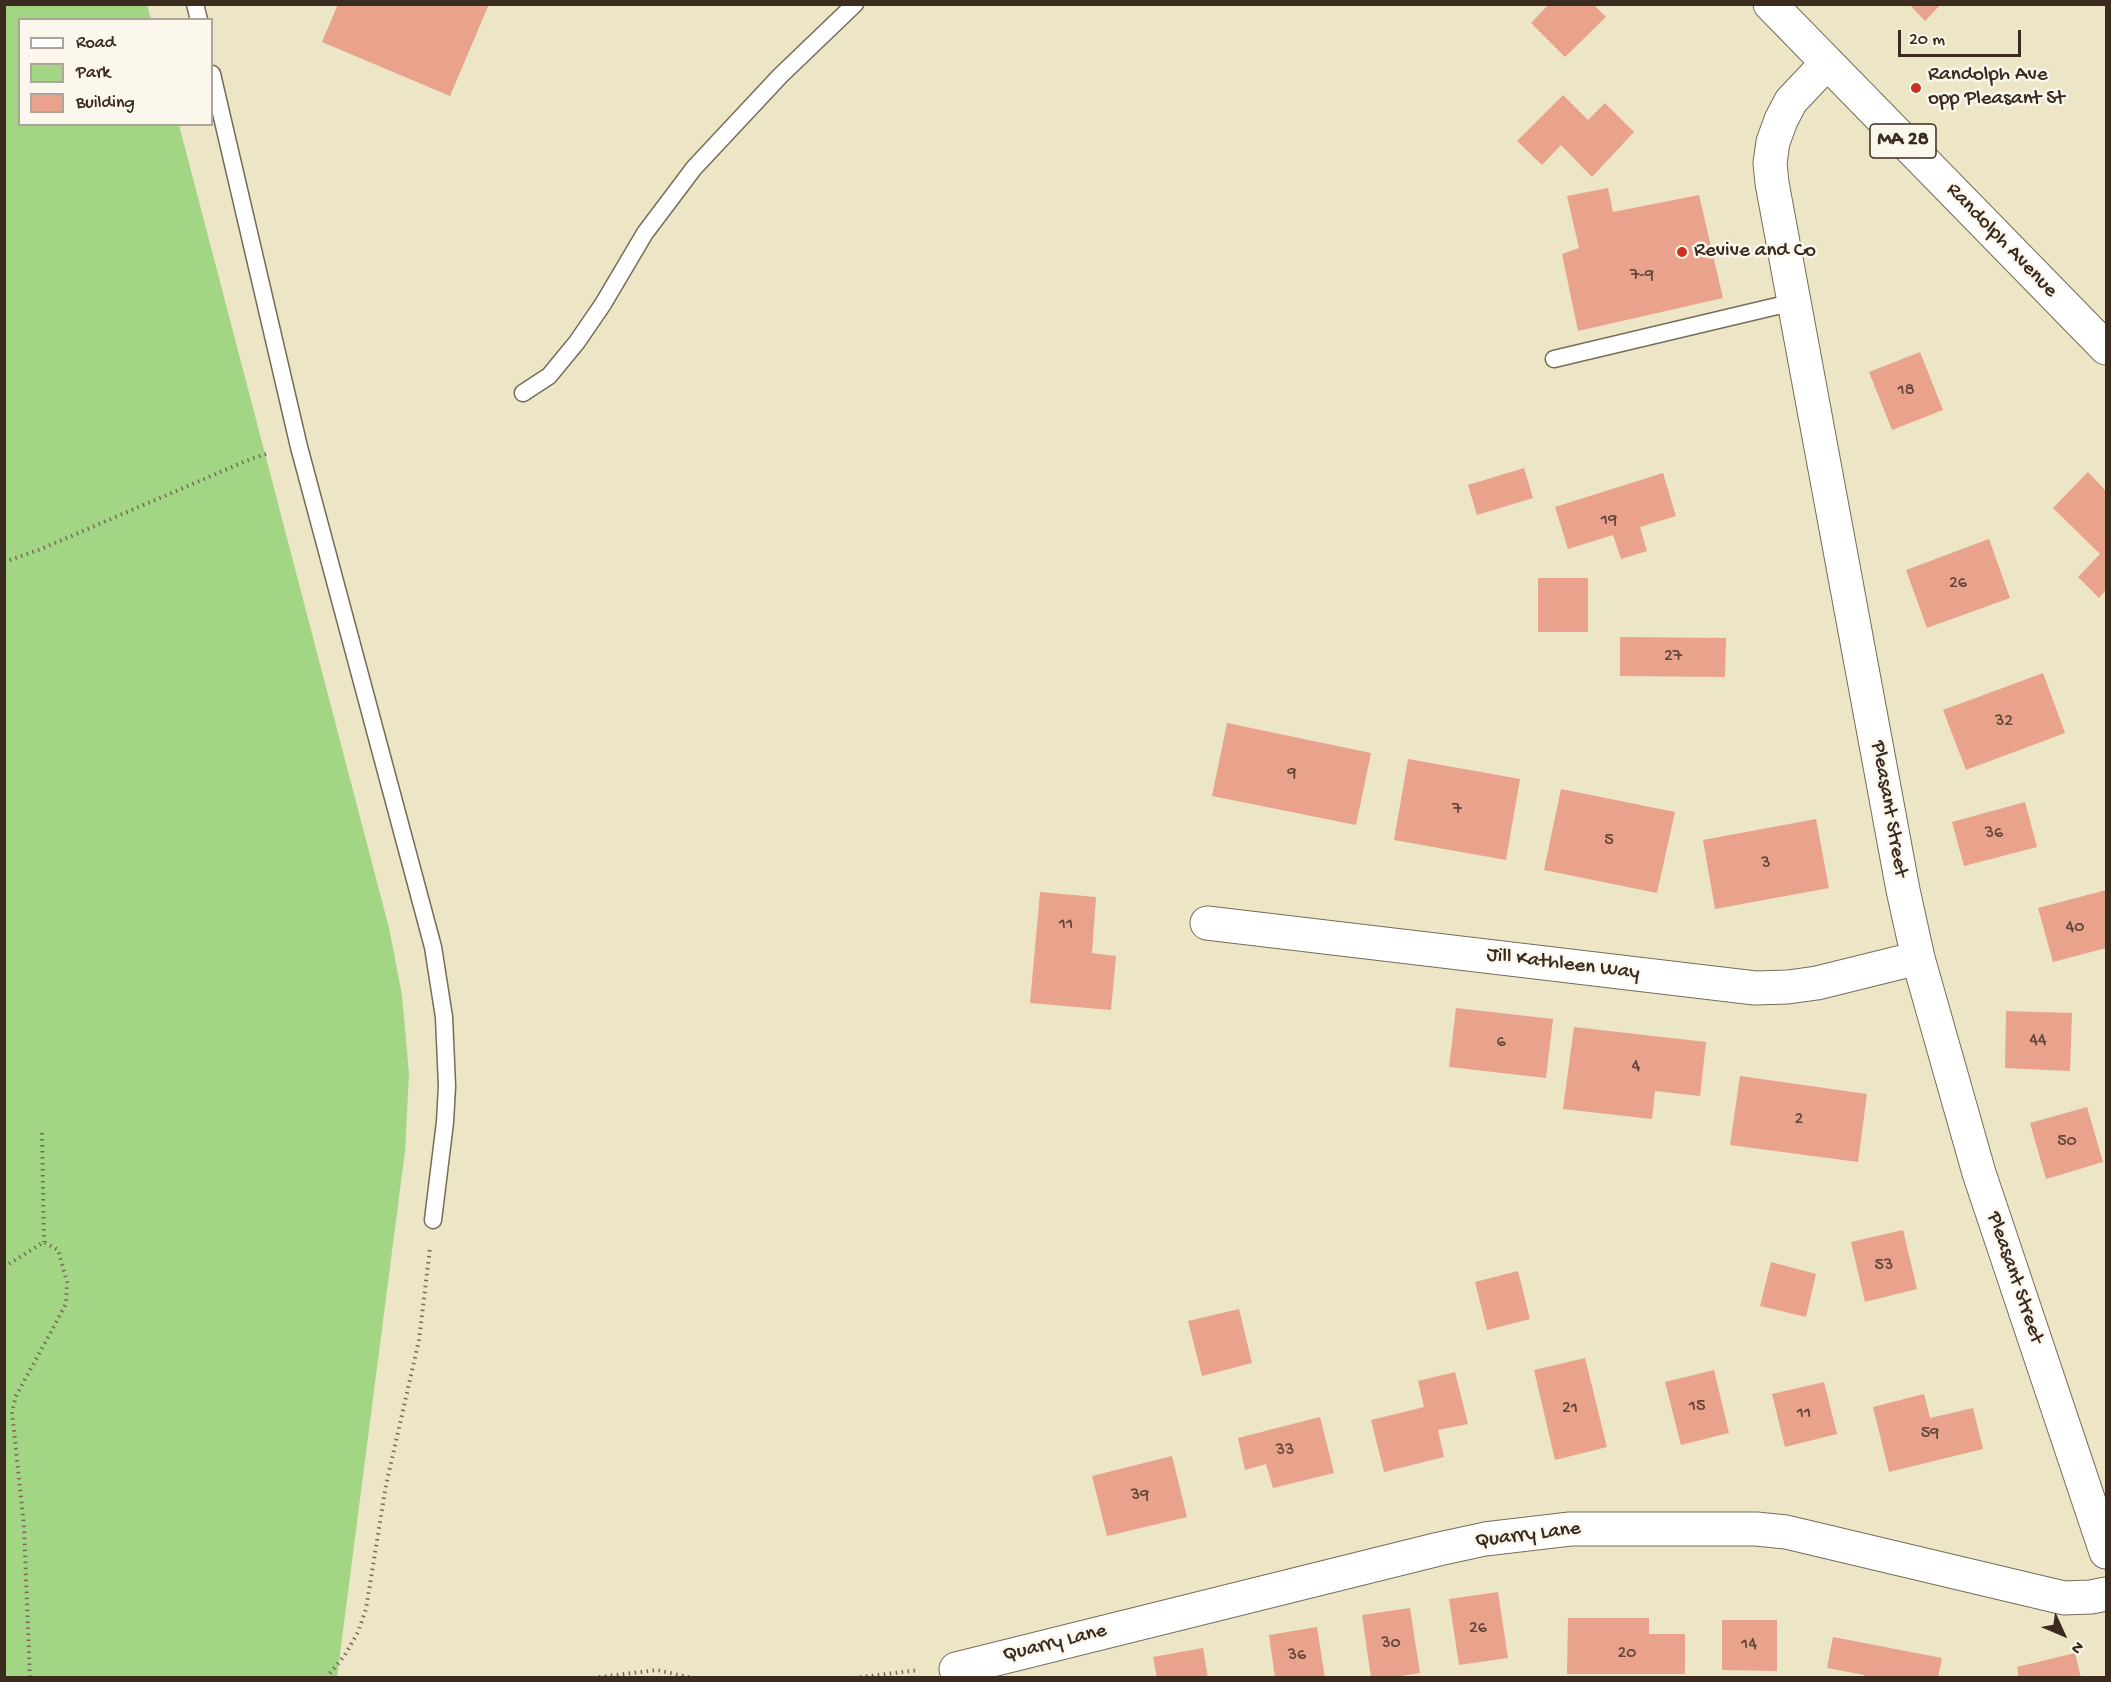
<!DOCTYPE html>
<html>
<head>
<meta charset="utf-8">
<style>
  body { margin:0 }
  #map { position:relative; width:2111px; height:1682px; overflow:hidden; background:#ece5c6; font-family:"Gochi Hand",sans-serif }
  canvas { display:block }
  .frame { position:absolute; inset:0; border:6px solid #3b2a1e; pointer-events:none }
  .legend { position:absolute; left:18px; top:18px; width:195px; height:108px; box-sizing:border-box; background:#fbf7ec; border:2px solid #aea59a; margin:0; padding:8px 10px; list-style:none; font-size:18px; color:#3b2a1e }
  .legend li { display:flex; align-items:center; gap:12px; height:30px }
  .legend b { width:30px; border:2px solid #aea59a }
  .north { position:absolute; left:2033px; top:1604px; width:60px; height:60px; -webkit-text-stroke:4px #fbf7ec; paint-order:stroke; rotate:134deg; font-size:16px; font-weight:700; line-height:24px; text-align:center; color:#3b2a1e }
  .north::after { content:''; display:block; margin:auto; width:21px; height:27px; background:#3b2a1e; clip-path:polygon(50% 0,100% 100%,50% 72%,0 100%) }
  .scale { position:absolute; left:1898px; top:30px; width:123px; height:27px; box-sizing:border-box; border:3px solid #3b2a1e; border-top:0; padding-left:8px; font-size:18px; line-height:21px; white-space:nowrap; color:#3b2a1e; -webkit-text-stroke:4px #fbf7ec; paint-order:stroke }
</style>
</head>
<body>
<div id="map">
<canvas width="2111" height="1682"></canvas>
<div class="frame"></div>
<ul class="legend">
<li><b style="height:8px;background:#fff"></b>Road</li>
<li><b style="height:16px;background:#a2d584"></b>Park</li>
<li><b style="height:16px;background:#e9a38d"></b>Building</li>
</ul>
<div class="north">N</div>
<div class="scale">20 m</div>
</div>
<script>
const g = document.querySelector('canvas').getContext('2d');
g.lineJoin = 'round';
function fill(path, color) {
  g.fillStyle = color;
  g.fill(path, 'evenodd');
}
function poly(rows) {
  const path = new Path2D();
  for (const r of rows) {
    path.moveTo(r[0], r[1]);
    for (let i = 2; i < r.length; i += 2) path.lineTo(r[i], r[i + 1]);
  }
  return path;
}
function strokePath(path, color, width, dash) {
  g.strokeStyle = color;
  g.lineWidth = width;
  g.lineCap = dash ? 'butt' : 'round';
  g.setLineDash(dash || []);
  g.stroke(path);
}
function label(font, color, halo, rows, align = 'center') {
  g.font = font + ' "Gochi Hand",sans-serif';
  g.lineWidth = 5;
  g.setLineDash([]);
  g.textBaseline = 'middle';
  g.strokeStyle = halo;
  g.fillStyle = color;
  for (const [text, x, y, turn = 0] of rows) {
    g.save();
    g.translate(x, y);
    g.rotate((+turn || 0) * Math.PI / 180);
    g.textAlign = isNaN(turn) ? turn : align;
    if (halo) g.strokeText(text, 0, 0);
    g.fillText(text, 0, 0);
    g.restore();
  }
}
fill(poly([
  [5,4,147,5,151,19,20,20,20,124,179,125,389,928,402,995,409,1074,405,1151,337,1677,5,1677]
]), '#a2d584');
fill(poly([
  [338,4,489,4,450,96,322,42],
  [1549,4,1593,4,1606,17,1565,57,1531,23],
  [1909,4,1941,4,1925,21],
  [1563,95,1588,120,1605,103,1634,132,1592,177,1561,145,1542,165,1517,141],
  [1608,188,1613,212,1699,195,1723,298,1578,331,1562,254,1579,248,1567,196],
  [1920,352,1943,410,1892,430,1869,372],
  [1524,468,1533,498,1477,515,1468,485],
  [2088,472,2106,491,2106,590,2099,598,2078,577,2100,554,2053,508],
  [1663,473,1676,516,1640,527,1647,551,1621,559,1613,535,1568,549,1555,507],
  [1989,539,2010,598,1927,628,1906,570],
  [1538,578,1588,578,1588,632,1538,632],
  [1620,637,1726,638,1725,677,1620,676],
  [2043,673,2065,733,1966,770,1943,710],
  [1227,723,1371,753,1356,825,1212,796],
  [1408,759,1520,779,1506,860,1394,840],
  [1561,789,1675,812,1657,893,1544,870],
  [2025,802,2037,847,1964,866,1952,822],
  [1816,819,1829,888,1715,909,1703,840],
  [2106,890,2106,948,2053,962,2038,908],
  [1040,892,1096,897,1092,953,1116,956,1111,1010,1030,1003],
  [1456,1008,1553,1019,1546,1078,1449,1067],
  [2006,1011,2072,1013,2070,1071,2005,1068],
  [1574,1027,1706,1042,1700,1096,1655,1091,1652,1119,1563,1109],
  [1740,1076,1867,1094,1858,1162,1730,1145],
  [2087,1107,2103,1162,2046,1179,2030,1123],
  [1903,1230,1917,1289,1865,1302,1851,1242],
  [1771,1262,1816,1274,1806,1317,1760,1306],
  [1518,1271,1530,1319,1487,1330,1475,1282],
  [1239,1309,1252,1363,1202,1376,1188,1321],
  [1585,1358,1607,1447,1555,1460,1534,1370],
  [1714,1370,1729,1433,1681,1445,1665,1382],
  [1455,1372,1468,1424,1438,1430,1444,1457,1384,1472,1371,1420,1424,1407,1418,1381],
  [1824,1382,1837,1434,1785,1447,1772,1394],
  [1924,1394,1930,1418,1973,1408,1983,1449,1889,1472,1873,1407],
  [1320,1417,1334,1473,1273,1488,1266,1464,1245,1470,1238,1438],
  [1172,1456,1187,1517,1107,1536,1092,1476],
  [1498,1592,1508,1658,1459,1665,1449,1599],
  [1410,1608,1420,1673,1388,1678,1371,1678,1362,1615],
  [1568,1618,1649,1618,1649,1634,1685,1634,1685,1674,1567,1674],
  [1722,1620,1777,1620,1777,1671,1722,1670],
  [1317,1627,1325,1678,1275,1678,1269,1635],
  [1833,1637,1942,1658,1938,1678,1864,1678,1864,1675,1827,1668],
  [1203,1648,1208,1678,1157,1678,1153,1657],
  [2075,1653,2081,1678,2019,1678,2017,1667]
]), '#e9a38d');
const service = poly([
  [195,4,199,20],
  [212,74,299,447,433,947,444,1017,447,1086,445,1122,433,1220],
  [1554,359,1794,302],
  [523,393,549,376,577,342,603,304,645,233,694,168,780,76,855,4]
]);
const minor = poly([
  [1827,63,1791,101,1781,120,1773,142,1770,163,1772,183,1903,890,1918,958,1979,1173,2106,1552],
  [1207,923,1755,988,1788,987,1817,983,1918,958],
  [956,1669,1439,1549,1485,1539,1570,1529,1756,1529,1786,1532,2064,1598,2091,1597,2106,1594]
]);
const primary = poly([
  [1770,4,2106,348]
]);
strokePath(service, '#796b59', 19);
strokePath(minor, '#796b59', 35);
strokePath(primary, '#796b59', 35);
strokePath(poly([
  [4,562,41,549,253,458,270,453],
  [42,1133,44,1242],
  [4,1267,44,1242,58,1250,67,1282,66,1304,16,1396,12,1412,24,1527,30,1678],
  [326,1678,345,1655,358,1632,366,1609,386,1485,419,1340,430,1248],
  [593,1678,657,1670,692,1678],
  [854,1678,919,1670]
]), '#796b59', 4, [1.5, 4.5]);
strokePath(service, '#fff', 16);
strokePath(minor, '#fff', 33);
strokePath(primary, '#fff', 33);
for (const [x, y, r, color] of [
  [1916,88,6,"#c8321e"],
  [1682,252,6,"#c8321e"]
]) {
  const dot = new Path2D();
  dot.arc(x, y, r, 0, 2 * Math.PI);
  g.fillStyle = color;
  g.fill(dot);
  strokePath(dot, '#fbf7ec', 2);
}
label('18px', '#66483a', null, [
  ["7-9",1642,276],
  ["18",1906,391],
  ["19",1609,521],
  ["26",1958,584],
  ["27",1673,657],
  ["32",2004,722],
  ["9",1292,774],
  ["7",1457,810],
  ["36",1994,834],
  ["5",1609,841],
  ["3",1766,864],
  ["11",1066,925],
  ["40",2075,928],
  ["44",2038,1041],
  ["6",1501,1043],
  ["4",1636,1067],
  ["2",1799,1120],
  ["50",2067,1142],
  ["53",1884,1266],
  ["15",1697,1407],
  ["21",1570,1409],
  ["11",1804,1414],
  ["59",1930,1434],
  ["33",1285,1451],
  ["39",1140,1496],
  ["26",1478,1629],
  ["30",1391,1644],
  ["14",1749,1645],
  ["20",1627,1654],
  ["36",1297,1656]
]);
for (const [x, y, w] of [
  [1903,141,66]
]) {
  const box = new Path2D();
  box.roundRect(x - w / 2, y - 17, w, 34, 4.5);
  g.fillStyle = '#fbf7ec';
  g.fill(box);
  strokePath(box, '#3b2a1e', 1.5);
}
label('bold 20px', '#3b2a1e', null, [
  ["MA 28",1903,141]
]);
label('21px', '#3b2a1e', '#fbf7ec', [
  ["Randolph Ave",1928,76],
  ["opp Pleasant St",1928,100],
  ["Revive and Co",1694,252]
], 'left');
label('21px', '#3b2a1e', '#fbf7ec', [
  ["Randolph Avenue",2001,241,46],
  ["Pleasant Street",1888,809,80],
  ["Jill Kathleen Way",1563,965,7],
  ["Pleasant Street",2014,1278,71],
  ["Quarry Lane",1528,1536,-7],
  ["Quarry Lane",1055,1644,-14]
]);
</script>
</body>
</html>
